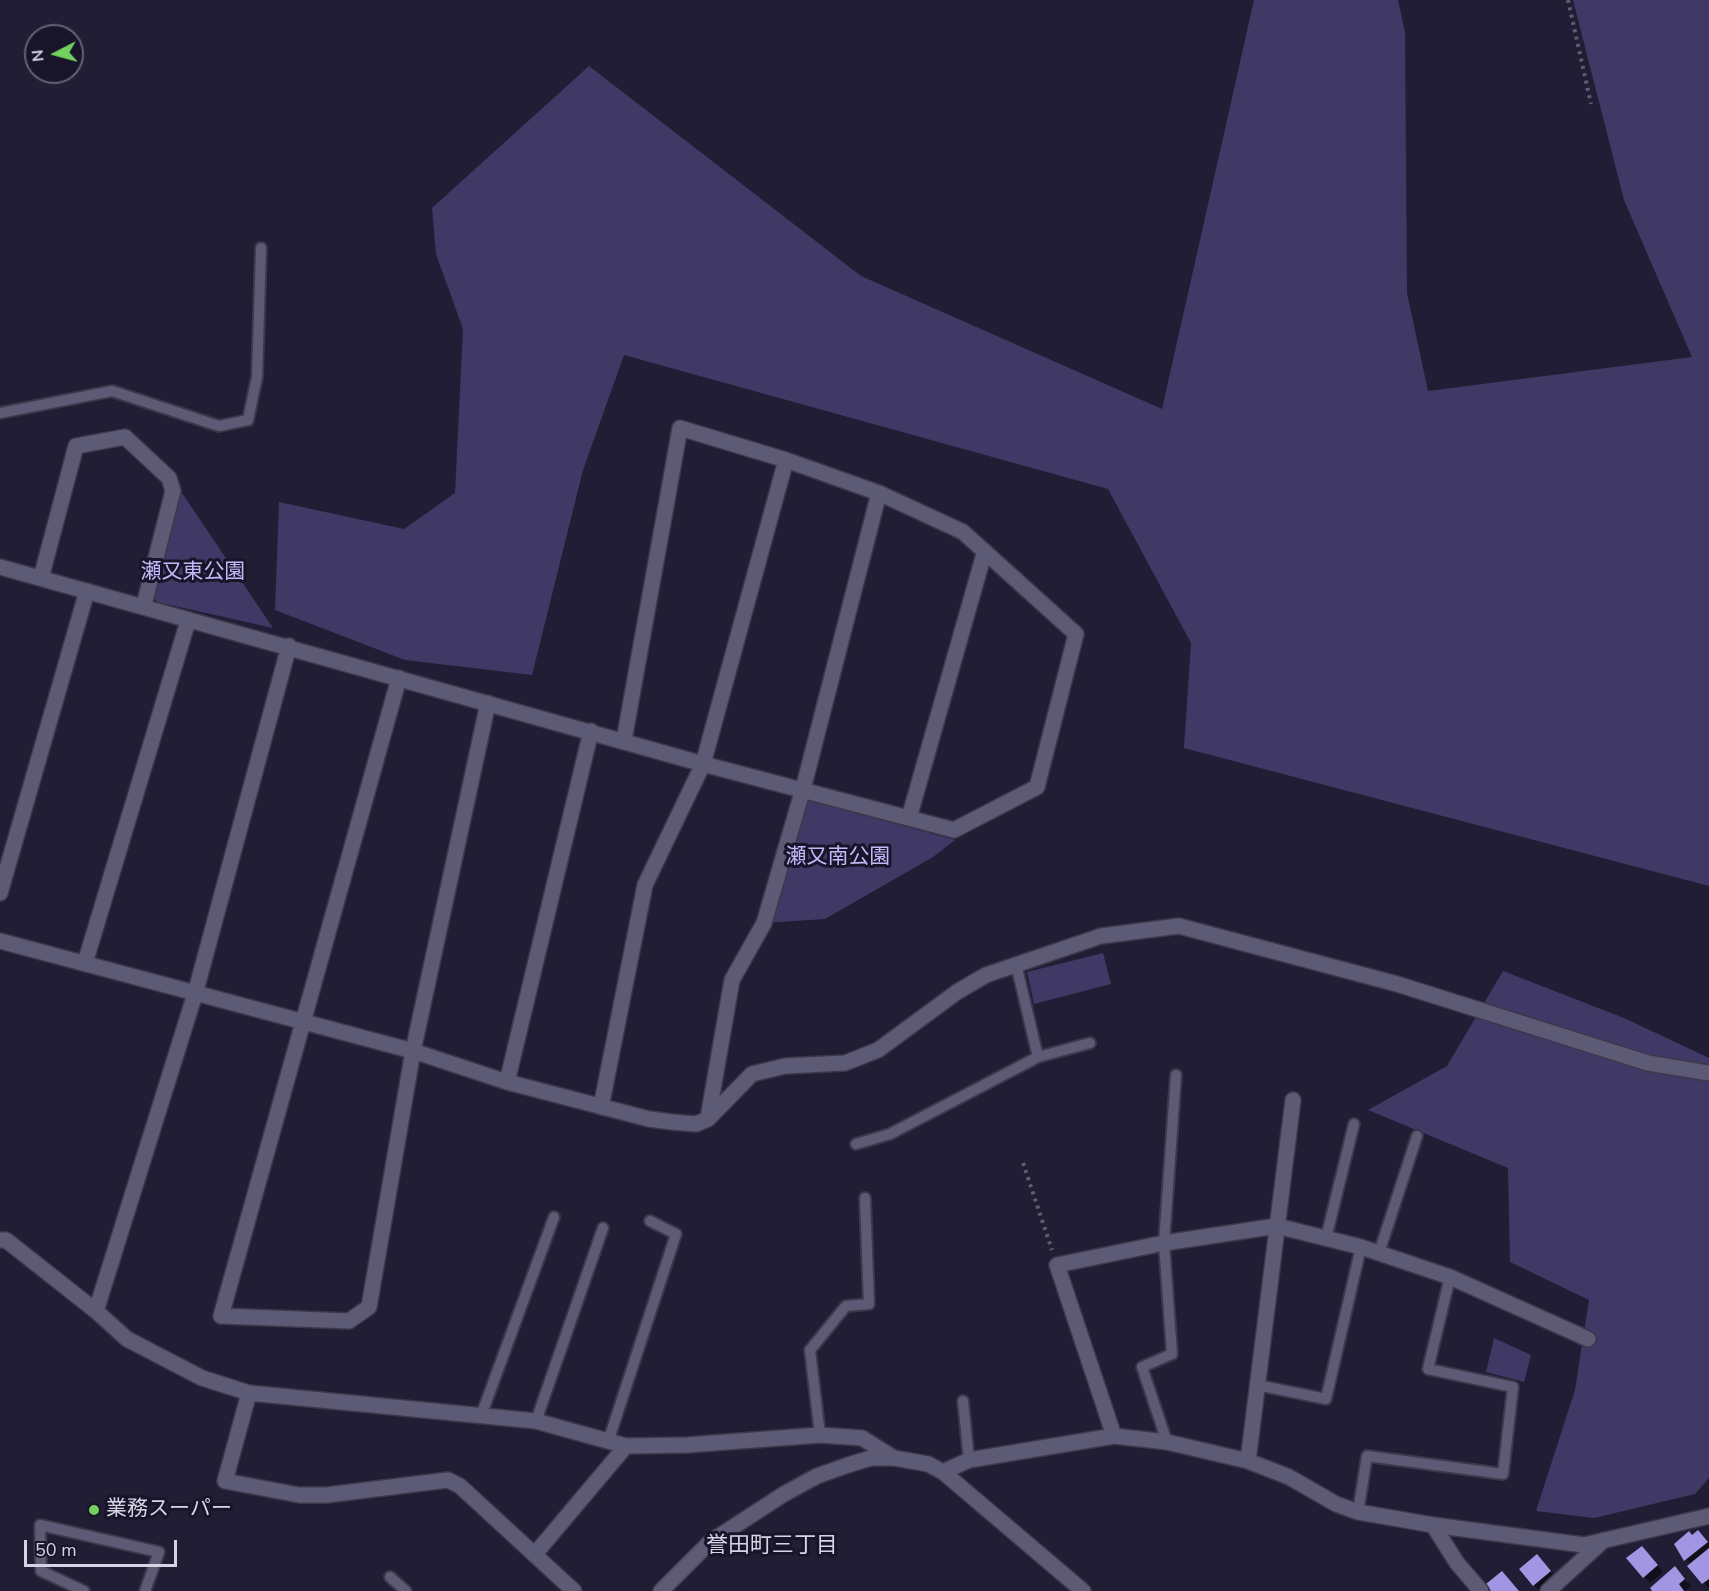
<!DOCTYPE html>
<html>
<head>
<meta charset="utf-8">
<style>
  body { margin:0 }
  #map { position:relative; width:1709px; height:1591px; overflow:hidden; background:#211d35; font-family:"Nunito Sans",sans-serif }
  canvas { display:block }
  .north { position:absolute; left:24px; top:24px; width:60px; height:60px; box-sizing:border-box; background:#18142a; border:2px solid #646174; border-radius:50%; rotate:264deg; font-size:16px; font-weight:700; line-height:24px; text-align:center; color:#d6d4e4 }
  .north::after { content:''; display:block; margin:auto; width:21px; height:27px; background:#72d25d; clip-path:polygon(50% 0,100% 100%,50% 72%,0 100%) }
  .scale { position:absolute; left:24px; top:1540px; width:153px; height:27px; box-sizing:border-box; border:3px solid #d6d4e4; border-top:0; padding-left:8px; font-size:18px; line-height:21px; white-space:nowrap; color:#d6d4e4; -webkit-text-stroke:4px #18142a; paint-order:stroke }
</style>
</head>
<body>
<div id="map">
<canvas width="1709" height="1591"></canvas>
<div class="north">N</div>
<div class="scale">50 m</div>
</div>
<script>
const g = document.querySelector('canvas').getContext('2d');
g.lineJoin = 'round';
function fill(path, color) {
  g.fillStyle = color;
  g.fill(path, 'evenodd');
}
function poly(rows) {
  const path = new Path2D();
  for (const r of rows) {
    path.moveTo(r[0], r[1]);
    for (let i = 2; i < r.length; i += 2) path.lineTo(r[i], r[i + 1]);
  }
  return path;
}
function strokePath(path, color, width, dash) {
  g.strokeStyle = color;
  g.lineWidth = width;
  g.lineCap = dash ? 'butt' : 'round';
  g.setLineDash(dash || []);
  g.stroke(path);
}
function label(font, color, halo, rows, align = 'center') {
  g.font = font + ' "Nunito Sans","Noto Sans JP",sans-serif';
  g.lineWidth = 6;
  g.setLineDash([]);
  g.textBaseline = 'middle';
  g.strokeStyle = halo;
  g.fillStyle = color;
  for (const [text, x, y, turn = 0] of rows) {
    g.save();
    g.translate(x, y);
    g.rotate((+turn || 0) * Math.PI / 180);
    g.textAlign = isNaN(turn) ? turn : align;
    if (halo) g.strokeText(text, 0, 0);
    g.fillText(text, 0, 0);
    g.restore();
  }
}
fill(poly([
  [1254,0,1398,0,1405,32,1407,293,1428,391,1692,357,1624,200,1573,0,1709,0,1709,886,1184,748,1191,643,1108,489,624,355,583,470,532,675,405,660,275,610,279,502,404,529,455,493,463,329,436,254,432,208,589,66,861,276,1162,409],
  [180,490,273,628,157,602,150,592],
  [808,800,904,826,955,840,933,857,825,919,764,923],
  [1103,953,1111,984,1034,1004,1027,972],
  [1503,971,1624,1018,1709,1058,1709,1478,1695,1494,1594,1518,1536,1511,1575,1390,1589,1300,1510,1262,1508,1168,1368,1110,1447,1066],
  [1494,1338,1531,1355,1524,1382,1486,1372]
]), '#413965');
fill(poly([
  [1693,1536,1705,1538,1709,1543,1709,1589,1676,1544],
  [1648,1554,1663,1572,1650,1583,1644,1577],
  [1543,1563,1556,1578,1540,1591,1534,1585],
  [1681,1575,1691,1586,1685,1591,1654,1591]
]), '#0007');
fill(poly([
  [1698,1530,1708,1542,1684,1561,1674,1544,1689,1531,1692,1535],
  [1642,1546,1658,1565,1643,1578,1626,1558],
  [1709,1548,1709,1579,1702,1584,1687,1566],
  [1537,1554,1551,1571,1533,1586,1519,1569],
  [1675,1566,1685,1579,1679,1584,1684,1591,1652,1591,1650,1588],
  [1502,1571,1519,1591,1491,1591,1486,1584]
]), '#a195e4');
const service = poly([
  [0,413,112,391,219,426,248,420,257,377,261,248],
  [1016,964,1038,1057],
  [856,1144,890,1134,1038,1057,1090,1043],
  [1326,1238,1354,1124],
  [1379,1253,1417,1136],
  [1257,1385,1326,1399,1361,1247],
  [963,1401,969,1460],
  [481,1416,554,1217],
  [536,1421,603,1228],
  [820,1435,810,1350,846,1306,869,1304,865,1198],
  [608,1442,676,1234,650,1221],
  [1167,1442,1142,1367,1172,1354,1164,1243,1176,1075],
  [1358,1512,1367,1456,1503,1474,1513,1387,1428,1369,1450,1277],
  [390,1577,406,1591],
  [84,1591,41,1571,40,1525,159,1552,145,1591]
]);
const minor = poly([
  [0,567,703,764,954,830,1037,787,1076,634,963,532,879,493,786,460,680,428,624,740],
  [41,578,76,446,125,437,169,478,173,491,144,605],
  [399,678,221,1316,349,1321,369,1307,413,1051,488,703],
  [909,818,984,554],
  [0,893,87,591],
  [0,941,413,1051,507,1082,649,1119,672,1122,696,1124,708,1119,752,1074,785,1066,845,1063,878,1050,957,992,986,975,1101,936,1179,926,1397,984,1648,1063,1709,1073],
  [85,963,188,621],
  [507,1082,591,731],
  [601,1107,645,885,703,764,786,460],
  [708,1118,732,980,764,923,803,789,879,493],
  [0,1240,6,1240,96,1311,127,1339,202,1378,249,1393,225,1481,299,1495,327,1495,448,1480,460,1486,574,1591],
  [96,1311,195,994,289,646],
  [249,1393,536,1421,626,1446,687,1445,820,1435,862,1438,894,1458],
  [1114,1436,1057,1265,1164,1243,1277,1226,1361,1247,1450,1277,1588,1339],
  [1248,1461,1293,1100],
  [943,1472,969,1460,1114,1436,1167,1442,1248,1461,1289,1477,1336,1504,1358,1512,1433,1525,1584,1545,1709,1516],
  [1433,1525,1457,1563,1481,1591],
  [535,1554,626,1446],
  [1548,1591,1604,1540]
]);
const secondary = poly([
  [661,1591,710,1542,784,1494,817,1476,848,1465,871,1458,894,1458,928,1464,943,1472,1083,1591]
]);
strokePath(service, '#3c384b', 14);
strokePath(minor, '#3c384b', 18);
strokePath(secondary, '#3c384b', 18);
strokePath(poly([
  [1568,0,1591,104],
  [1023,1163,1052,1250]
]), '#5f5c71', 4, [3, 4.5]);
strokePath(service, '#5d5a75', 10);
strokePath(minor, '#5d5a75', 15);
strokePath(secondary, '#5d5a75', 15);
for (const [x, y, r, color] of [
  [94,1510,6,"#72d25d"]
]) {
  const dot = new Path2D();
  dot.arc(x, y, r, 0, 2 * Math.PI);
  g.fillStyle = color;
  g.fill(dot);
  strokePath(dot, '#18142a', 2);
}
label('21px', '#c1b9f7', '#18142a', [
  ["瀬又東公園",193,573],
  ["瀬又南公園",838,858]
]);
label('21px', '#d6d4e4', '#18142a', [
  ["業務スーパー",106,1510]
], 'left');
label('22px', '#d6d4e4', '#18142a', [
  ["誉田町三丁目",772,1547]
]);
</script>
</body>
</html>
